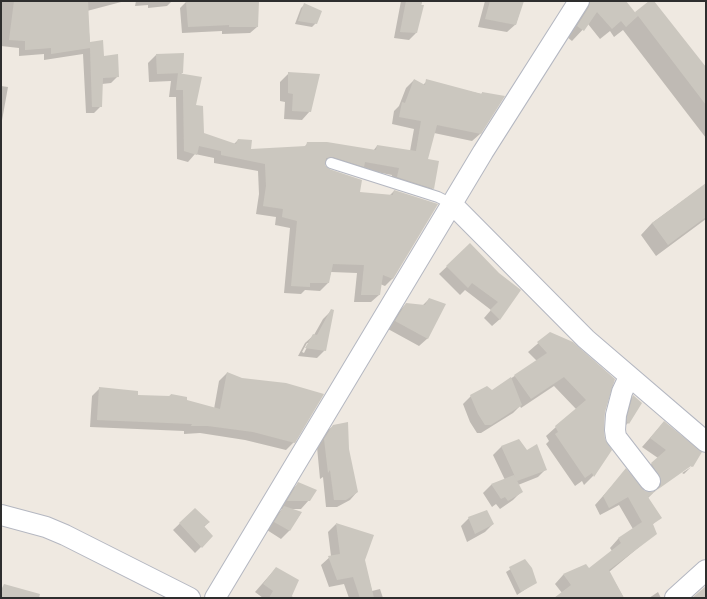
<!DOCTYPE html>
<html>
<head>
<meta charset="utf-8">
<style>
  body { margin:0 }
  #map { position:relative; width:707px; height:599px; overflow:hidden; background:#efe9e1; font-family:Overpass,sans-serif }
  canvas { display:block }
  .frame { position:absolute; inset:0; border:2px solid #2e2e2e; pointer-events:none }
</style>
</head>
<body>
<div id="map">
<canvas width="707" height="599"></canvas>
<div class="frame"></div>
</div>
<script>
const g = document.querySelector('canvas').getContext('2d');
g.lineJoin = 'round';
function fill(path, color) {
  g.fillStyle = color;
  g.fill(path, 'evenodd');
}
function poly(rows) {
  const path = new Path2D();
  for (const r of rows) {
    path.moveTo(r[0], r[1]);
    for (let i = 2; i < r.length; i += 2) path.lineTo(r[i], r[i + 1]);
  }
  return path;
}
function strokePath(path, color, width, dash) {
  g.strokeStyle = color;
  g.lineWidth = width;
  g.lineCap = dash ? 'butt' : 'round';
  g.setLineDash(dash || []);
  g.stroke(path);
}
fill(poly([
  [2,1,125,1,87,11,90,43,118,76,111,83,102,84,101,106,94,113,86,113,83,54,44,60,44,54,19,56,19,48,1,46],
  [136,1,172,1,167,6,148,8,148,5,135,6],
  [242,1,257,27,250,33,222,34,222,31,182,33,180,8,186,2],
  [401,1,422,1,416,33,409,40,394,38],
  [485,1,523,1,516,24,507,32,478,27],
  [588,1,624,1,635,13,650,1,653,1,706,68,706,138,623,30,614,37,610,31,600,39,588,24,572,41,567,37],
  [305,4,316,23,312,27,295,24,301,8],
  [156,55,182,73,180,75,195,106,203,134,234,144,238,140,250,150,304,147,308,143,373,151,377,146,410,151,414,129,392,124,394,111,399,106,406,88,414,80,423,85,427,81,481,94,482,93,480,134,472,141,434,133,427,160,433,188,426,196,390,185,392,175,360,169,356,174,322,163,358,193,389,196,394,191,393,278,385,286,380,284,379,295,371,302,354,302,357,273,331,272,328,283,320,291,305,290,301,294,284,293,290,228,275,225,276,217,256,214,259,194,258,171,214,163,214,158,195,154,188,162,177,159,176,97,169,97,171,81,149,82,148,63],
  [289,73,310,111,302,120,284,119,285,102,280,101,280,82],
  [1,86,8,87,1,126],
  [706,184,706,219,656,256,641,235,652,223],
  [470,245,498,273,500,319,492,326,484,318,491,310,465,290,460,295,439,274],
  [429,299,428,338,419,346,388,329,398,312,406,304,422,306],
  [332,310,325,350,317,358,298,356,305,343,314,335,323,319],
  [307,343,309,343,304,353,302,352],
  [550,333,604,412,604,439,610,450,593,476,584,485,582,481,575,486,546,444,549,441,546,436,576,409,554,386,521,408,520,406,513,413,481,433,477,433,470,422,463,404,471,396,492,391,537,361,528,352],
  [227,373,294,442,286,450,245,440,200,433,184,434,184,431,90,427,92,396,100,388,137,396,169,396,171,395,186,401,214,409,219,381],
  [633,396,628,423,620,431,626,404],
  [664,422,692,466,684,474,682,473,691,467,691,465,653,492,654,488,643,472,658,458,642,447],
  [333,426,348,449,357,492,350,500,337,507,326,507,323,477,320,479,317,447,325,433],
  [519,440,527,451,546,469,538,477,518,485,521,492,513,500,500,509,496,504,492,507,483,493,491,485,505,480,493,455,501,447],
  [626,470,645,492,653,493,648,498,660,517,652,525,656,533,609,572,624,598,556,598,562,593,555,584,563,575,586,565,589,570,612,551,610,548,618,539,633,529,619,505,600,515,595,505],
  [299,483,309,500,301,509,290,509,301,513,289,531,281,539,267,530,276,515,282,509,280,509,290,491],
  [195,509,209,522,204,527,212,536,195,553,173,530],
  [469,518,493,524,485,532,467,542,461,526],
  [336,524,364,560,372,591,380,589,383,598,349,598,344,584,329,587,321,565,331,556,328,532],
  [525,560,536,582,517,595,506,572],
  [276,568,291,596,295,598,263,598,255,592],
  [658,592,661,598,649,598]
]), '#0003');
fill(poly([
  [14,1,88,1,90,42,103,40,104,56,118,54,119,77,103,78,102,107,92,107,90,48,51,54,51,48,25,50,25,41,9,40],
  [186,1,259,1,258,27,229,27,229,25,188,27],
  [406,1,422,1,421,5,424,5,417,33,400,32],
  [490,1,524,1,516,25,485,19],
  [590,1,626,1,638,16,626,27,621,21,612,29,597,12,584,31,577,26,589,7],
  [649,1,654,1,706,67,706,105,635,12],
  [304,3,322,11,317,24,298,21],
  [184,53,183,73,157,74,156,54],
  [288,72,320,74,311,112,292,111,293,94,288,93],
  [178,73,202,77,196,105,203,106,204,133,236,144,238,139,252,140,251,149,306,146,307,142,327,142,376,150,377,145,416,151,421,121,399,117,402,102,405,103,414,79,425,85,426,79,482,94,482,92,505,96,481,134,437,125,428,159,439,161,434,189,397,177,399,168,365,162,364,167,333,157,326,158,325,165,329,169,362,180,360,192,393,195,394,190,438,204,393,279,383,275,380,295,361,295,364,265,333,264,329,283,310,283,310,287,291,286,297,221,282,217,283,209,263,206,266,186,265,164,221,155,221,151,199,146,197,155,184,151,183,90,176,90],
  [706,183,706,217,668,245,652,223],
  [470,243,499,273,521,290,500,320,490,310,498,302,472,283,468,288,446,266],
  [429,298,446,304,428,339,395,321,406,303,425,305],
  [331,309,334,310,326,351,305,348,313,334,317,335],
  [550,332,573,342,615,379,605,412,604,429,605,439,612,450,594,477,592,473,585,478,555,434,558,432,555,426,586,400,564,377,531,399,514,375,547,353,537,342],
  [227,372,242,378,286,383,324,394,295,443,253,432,208,426,191,426,192,424,97,420,99,387,138,391,138,395,170,396,171,394,187,397,187,400,220,409],
  [511,377,522,405,491,425,485,425,478,414,470,395,487,386,492,390],
  [633,395,642,403,629,424,627,422,627,417],
  [664,421,702,452,693,467,691,466,657,490,661,485,661,479,651,463,666,450,650,438],
  [348,422,349,449,358,492,346,500,334,500,330,470,328,473,324,439,333,425],
  [519,439,527,450,537,444,547,470,517,481,501,446],
  [626,468,645,491,651,492,657,490,648,497,662,518,653,524,657,534,609,570,624,598,554,598,571,585,563,574,586,564,589,568,621,543,618,538,642,522,628,497,609,508,603,496],
  [514,475,523,492,508,501,505,497,501,499,491,484],
  [298,482,317,490,310,501,287,501],
  [284,506,302,512,290,531,274,522],
  [195,508,210,522,204,526,213,536,202,548,179,523],
  [487,510,494,524,475,534,468,517],
  [336,523,374,535,365,560,374,598,360,598,353,577,337,580,328,556,340,554],
  [525,559,532,568,537,583,521,592,509,567],
  [276,567,299,580,291,598,269,598,273,591,263,584],
  [4,584,40,594,39,598,1,598,1,590],
  [706,586,706,598,692,598]
]), '#cbc7bf');
const service = poly([
  [331,163,438,197,452,204]
]);
const minor = poly([
  [452,204,586,339,706,442],
  [629,377,622,392,616,415,615,430,616,437,650,481],
  [1,515,46,527,65,535,190,598],
  [215,598,483,152,579,1],
  [675,598,706,570]
]);
strokePath(service, '#b4b7c1', 12);
strokePath(minor, '#b4b7c1', 22);
strokePath(service, '#fff', 10);
strokePath(minor, '#fff', 20);
</script>
</body>
</html>
